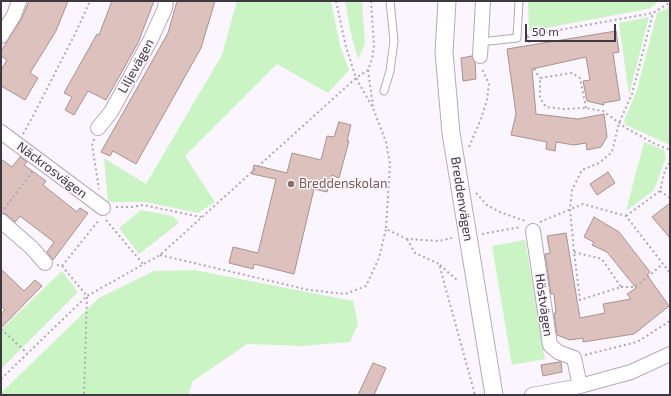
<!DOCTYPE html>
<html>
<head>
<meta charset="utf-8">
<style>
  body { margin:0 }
  #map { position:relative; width:671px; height:396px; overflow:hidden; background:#fbf5fe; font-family:"Exo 2",sans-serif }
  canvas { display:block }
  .frame { position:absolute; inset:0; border:2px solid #3e3941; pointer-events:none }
  .scale { position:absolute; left:525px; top:24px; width:91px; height:18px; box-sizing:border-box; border:2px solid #3e3941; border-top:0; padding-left:5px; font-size:12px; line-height:14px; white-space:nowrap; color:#3e3941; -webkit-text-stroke:3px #fbf5fe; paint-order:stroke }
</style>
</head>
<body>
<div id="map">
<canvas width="671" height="396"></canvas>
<div class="frame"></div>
<div class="scale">50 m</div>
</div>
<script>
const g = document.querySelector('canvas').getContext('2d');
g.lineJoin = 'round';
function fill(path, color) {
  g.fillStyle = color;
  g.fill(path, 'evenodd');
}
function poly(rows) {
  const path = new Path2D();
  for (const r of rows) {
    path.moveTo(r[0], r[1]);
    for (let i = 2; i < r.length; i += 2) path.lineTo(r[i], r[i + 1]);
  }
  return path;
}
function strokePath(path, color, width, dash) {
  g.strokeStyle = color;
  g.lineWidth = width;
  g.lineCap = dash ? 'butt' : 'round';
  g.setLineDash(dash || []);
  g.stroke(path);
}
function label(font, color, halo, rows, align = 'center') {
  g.font = font + ' "Exo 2",sans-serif';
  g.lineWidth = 3;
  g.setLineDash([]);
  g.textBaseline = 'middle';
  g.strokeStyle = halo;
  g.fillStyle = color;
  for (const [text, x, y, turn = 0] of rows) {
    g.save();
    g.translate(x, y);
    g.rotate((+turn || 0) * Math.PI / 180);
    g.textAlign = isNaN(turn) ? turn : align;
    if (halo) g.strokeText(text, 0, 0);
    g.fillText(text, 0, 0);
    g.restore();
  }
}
fill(poly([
  [237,1,331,1,340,46,349,70,328,93,277,64,185,156,215,202,198,213,145,202,108,202,104,158,146,184,222,55],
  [345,1,362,1,365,44,358,59,350,29],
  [528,1,657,1,655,5,648,9,529,31],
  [670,7,670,145,626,125,624,121,637,90,657,13],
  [649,17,629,95,619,23],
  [644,142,664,150,666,158,654,190,626,211],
  [141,210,173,216,179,223,139,254,119,228],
  [525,240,545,359,512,365,492,246],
  [194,270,353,301,358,324,350,342,302,346,247,344,193,381,188,395,1,395,1,393,99,298,154,271],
  [62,271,78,292,1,369,1,330]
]), '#cbf4c4');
const building = poly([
  [29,1,68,1,56,31,30,73,38,78,25,100,1,86,1,70,7,60,1,56,1,51,22,18,29,1],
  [112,1,154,1,138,43,106,100,88,91,74,115,65,110,72,97,64,93,97,34,99,35,112,1],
  [177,1,215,1,201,48,136,164,113,151,110,156,101,152,168,33,177,1],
  [616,31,619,52,613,53,620,100,603,103,604,105,587,101,583,81,590,80,586,57,532,69,536,114,578,119,604,114,607,137,601,147,587,150,586,143,574,145,556,142,555,151,546,149,547,142,511,135,516,114,507,49,616,31],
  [472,56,475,62,476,79,463,81,461,58,472,56],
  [339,122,351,125,347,141,349,141,339,178,332,175,327,192,314,189,294,274,254,264,253,269,229,263,233,247,258,253,276,179,252,174,254,165,287,173,292,153,321,160,327,136,334,137,339,122],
  [20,157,27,162,24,165,46,181,43,185,77,212,80,208,88,213,53,260,47,252,54,242,20,216,15,222,6,214,1,213,1,159,12,167,20,157],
  [608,172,615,183,597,195,590,184,608,172],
  [670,203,670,238,652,217,670,203],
  [594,217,619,232,650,272,647,275,669,306,634,334,583,342,583,338,570,340,557,335,554,313,556,313,554,294,551,294,545,254,550,253,547,236,566,233,580,318,605,313,603,304,631,299,627,294,636,288,607,252,592,245,594,242,584,237,594,217],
  [1,269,24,291,35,280,42,286,1,328,1,314,5,310,1,306,1,269],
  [559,362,561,362,562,372,543,376,541,365,559,362],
  [373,363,386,368,374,395,358,395,373,363]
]);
fill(building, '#dcc1bc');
strokePath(building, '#aa918b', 1);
const service = poly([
  [480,42,517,38,519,1],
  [384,91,390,71,394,41,390,1]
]);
const minor = poly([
  [1,36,14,15,19,1],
  [480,56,483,1],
  [98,128,111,112,151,39,165,8,166,1],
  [1,132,103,208],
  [1,221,32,248,45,263],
  [533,231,550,345,558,352,574,358,580,386],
  [532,395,580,386,631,372,670,354]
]);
const tertiary = poly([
  [447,1,444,52,451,133,494,395]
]);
strokePath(service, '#b6a8bc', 9);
strokePath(minor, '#b6a8bc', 16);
strokePath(tertiary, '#b6a8bc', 19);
strokePath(poly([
  [336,1,346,47,356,78,373,108,386,142,390,164,386,229,407,239,439,241,452,238],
  [526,36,653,13,669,3,670,4],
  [528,36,530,45],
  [534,69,540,78],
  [368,70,373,106],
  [586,108,580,78,572,73,540,78,540,98,546,107,563,109,586,108,603,111,626,128,653,143,670,150],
  [23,134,33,116,76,32,90,1],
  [94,139,92,145,99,189],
  [469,147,481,119,487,100,489,84,482,69],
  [660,191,670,198],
  [476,193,487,205,500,212,525,221],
  [116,207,132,207,143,205,201,217],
  [4,209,33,171],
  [626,216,660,191,665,170,670,162],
  [106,220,143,264],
  [540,222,583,204,626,216,670,273],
  [482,234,521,227],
  [407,239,415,253,439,264,475,395],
  [574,252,602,259,621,287,580,300,574,252,570,209,572,190,582,170,599,163,612,152,619,123,632,94,653,13],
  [160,255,309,290,345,294,366,286,379,258,386,229],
  [57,265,62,266,87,296,84,395],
  [440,265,458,281],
  [62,266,99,220],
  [621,287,635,287,663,264],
  [1,329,27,353],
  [585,355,637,342,670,321],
  [1,379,87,296,160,255,356,78,368,70,372,59,374,46,371,1]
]), '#afa9b2', 2, [2, 3]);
strokePath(service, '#fff', 7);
strokePath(minor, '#fff', 14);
strokePath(tertiary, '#fff', 17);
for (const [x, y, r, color] of [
  [291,184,4,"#8d6e63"]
]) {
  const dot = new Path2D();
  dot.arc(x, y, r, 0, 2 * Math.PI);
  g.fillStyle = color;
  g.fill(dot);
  strokePath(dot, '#fbf5fe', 1.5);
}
label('13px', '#3e3941', '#fbf5fe', [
  ["Liljevägen",136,66,-61],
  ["Näckrosvägen",52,170,37],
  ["Breddenvägen",462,199,81],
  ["Höstvägen",544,305,82]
]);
label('13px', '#785e54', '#fbf5fe', [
  ["Breddenskolan",299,184]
], 'left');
</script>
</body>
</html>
